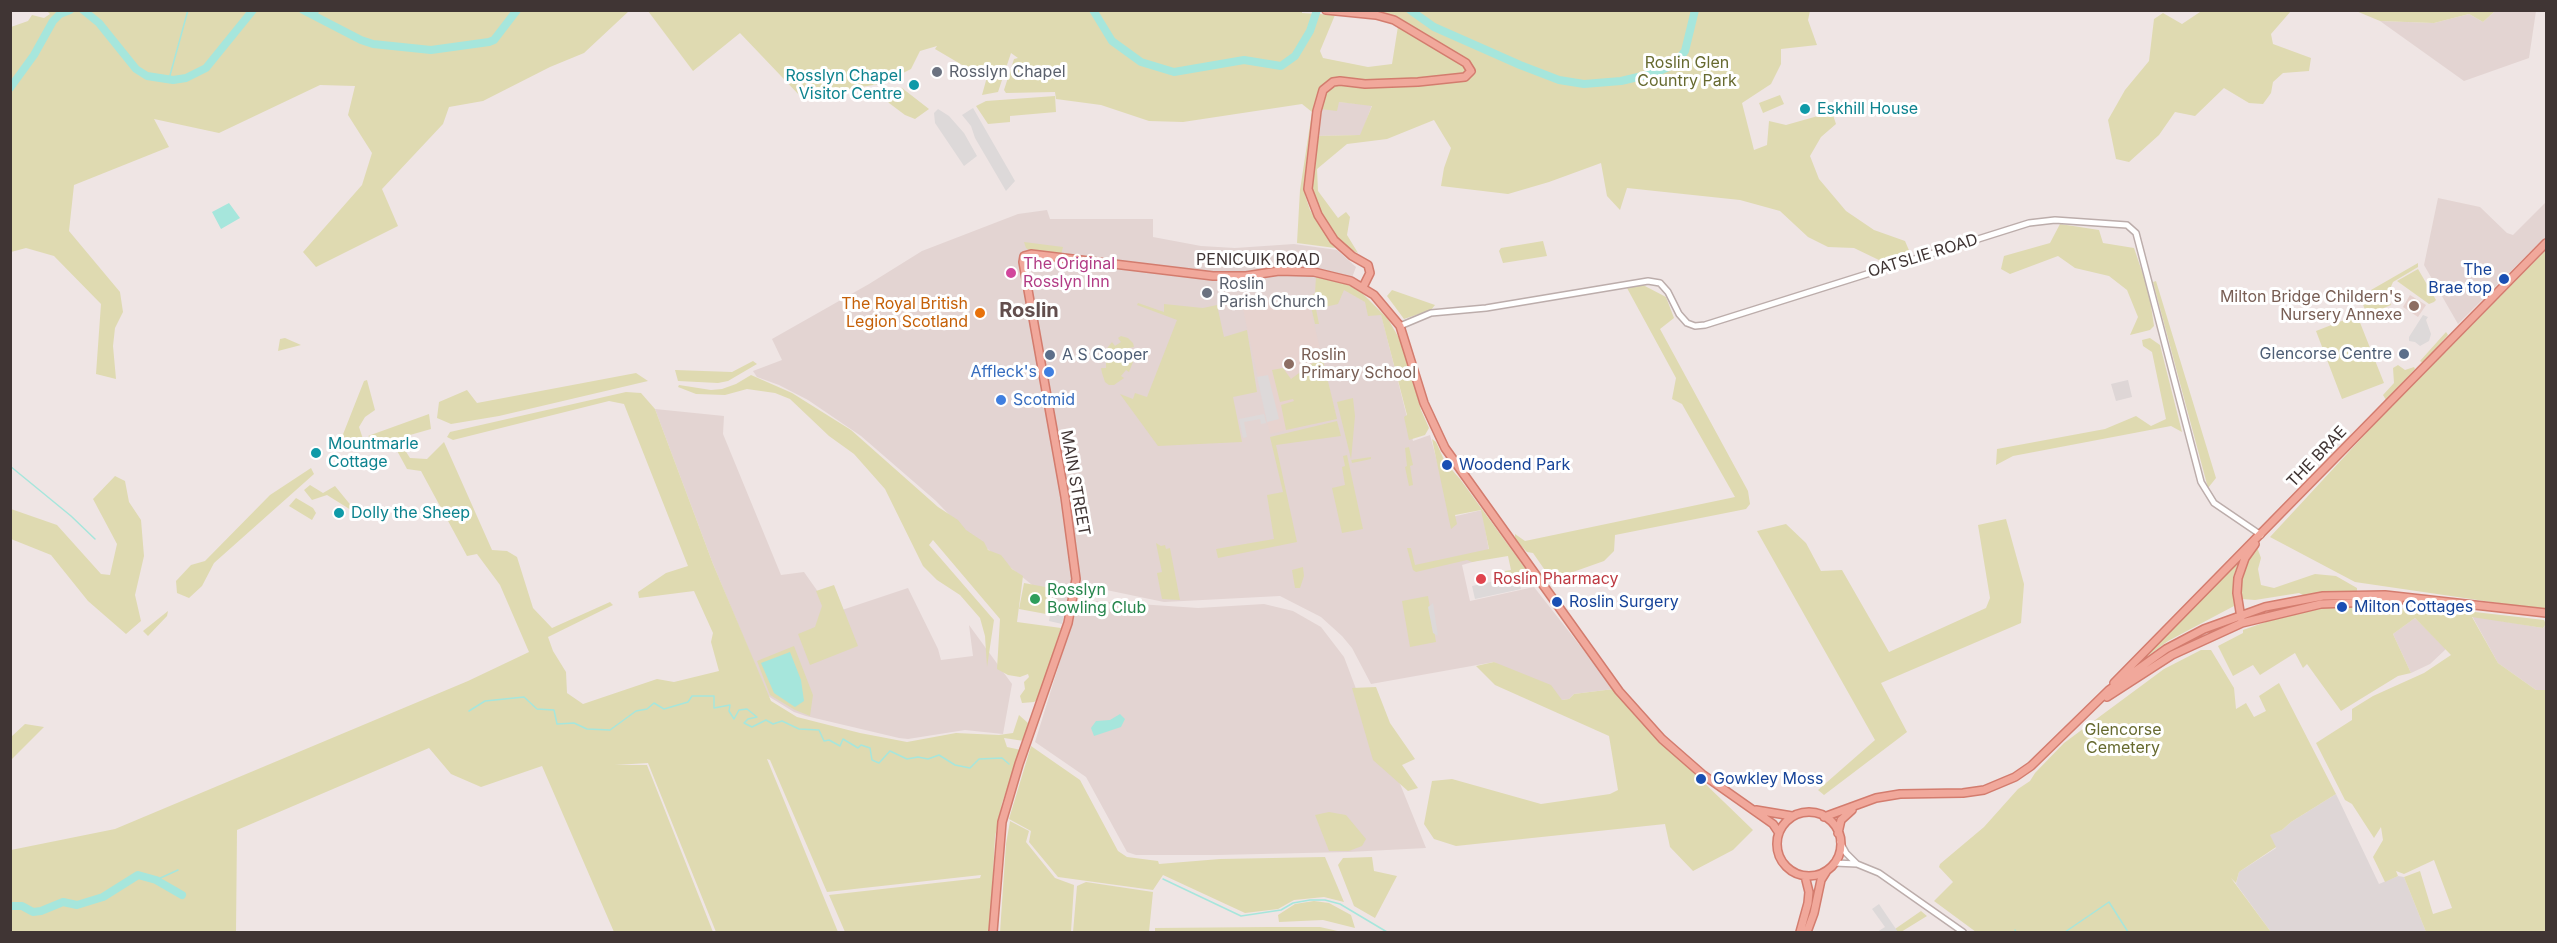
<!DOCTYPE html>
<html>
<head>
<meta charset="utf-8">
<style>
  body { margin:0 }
  #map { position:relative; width:2557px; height:943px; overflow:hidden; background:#efe5e4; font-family:Inter,sans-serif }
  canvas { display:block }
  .frame { position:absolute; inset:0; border:12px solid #403534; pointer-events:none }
</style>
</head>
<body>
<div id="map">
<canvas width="2557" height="943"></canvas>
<div class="frame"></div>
</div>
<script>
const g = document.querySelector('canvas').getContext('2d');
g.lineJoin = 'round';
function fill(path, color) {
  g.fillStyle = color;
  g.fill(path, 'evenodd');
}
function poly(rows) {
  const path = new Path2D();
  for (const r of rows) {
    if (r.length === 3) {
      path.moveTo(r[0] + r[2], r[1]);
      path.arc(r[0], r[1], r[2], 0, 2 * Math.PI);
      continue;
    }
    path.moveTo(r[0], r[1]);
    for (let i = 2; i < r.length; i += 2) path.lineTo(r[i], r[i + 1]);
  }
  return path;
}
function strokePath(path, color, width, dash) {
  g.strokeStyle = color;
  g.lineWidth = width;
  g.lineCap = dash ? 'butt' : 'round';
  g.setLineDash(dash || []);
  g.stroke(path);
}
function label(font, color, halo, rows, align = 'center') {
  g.font = font + ' Inter,sans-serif';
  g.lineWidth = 6;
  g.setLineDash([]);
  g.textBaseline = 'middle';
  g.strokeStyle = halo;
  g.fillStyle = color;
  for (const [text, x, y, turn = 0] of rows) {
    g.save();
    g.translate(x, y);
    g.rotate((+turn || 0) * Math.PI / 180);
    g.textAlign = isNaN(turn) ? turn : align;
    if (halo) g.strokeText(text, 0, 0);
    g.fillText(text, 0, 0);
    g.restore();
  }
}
fill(poly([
  [2495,11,2536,11,2529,58,2464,81,2380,21,2434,23,2469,14,2483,22],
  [1339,102,1372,105,1361,135,1316,136,1320,109],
  [2438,198,2480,207,2507,233,2513,235,2546,202,2546,244,2541,241,2458,324,2424,265],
  [1047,210,1050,219,1153,219,1153,237,1201,246,1235,248,1294,244,1337,250,1356,267,1347,291,1357,295,1381,314,1413,441,1430,435,1452,517,1482,510,1490,557,1462,565,1470,601,1534,587,1614,689,1574,694,1569,699,1562,700,1494,662,1371,684,1352,648,1342,636,1321,617,1280,596,1164,602,1087,586,1070,605,1052,601,964,530,936,501,861,436,808,400,779,385,757,377,753,371,782,360,772,339,869,284,922,251,1018,214],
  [655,409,724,416,723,434,781,575,804,572,833,613,908,588,938,649,941,660,973,656,969,625,1012,684,1003,734,965,730,908,739,899,738,806,716,794,712,768,696,713,564],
  [1079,600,1198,608,1264,604,1293,611,1321,627,1344,657,1358,694,1392,764,1426,848,1348,852,1217,855,1136,855,1127,852,1086,777,1035,742],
  [2472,616,2543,628,2546,624,2546,690,2536,690,2498,663],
  [2415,618,2446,649,2430,664,2411,673,2393,634]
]), '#e3d4d2');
fill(poly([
  [2128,380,2132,397,2116,401,2111,384],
  [2336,794,2379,884,2398,876,2404,877,2426,932,2271,932,2236,884,2239,872,2276,848,2269,835,2282,830,2291,822]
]), '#ded6d6');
fill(poly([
  [2410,295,2426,305,2418,317,2403,307],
  [1308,299,1337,419,1270,434,1243,309]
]), '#e7d3cf');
fill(poly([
  [46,10,629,10,629,11,584,53,550,67,483,101,449,107,443,124,382,189,398,226,316,267,303,252,362,185,372,153,348,115,355,86,320,85,219,133,154,119,169,147,74,185,69,231,120,292,123,312,115,328,113,346,116,379,96,374,101,304,54,256,26,248,11,252,11,27,28,21,32,15,44,18,50,14],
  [2203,10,2291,11,2271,34,2273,44,2311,58,2309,71,2283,73,2273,82,2271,93,2263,104,2249,103,2224,88,2195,116,2175,112,2159,135,2129,162,2116,159,2108,120,2125,90,2149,61,2154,19,2163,13,2182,24],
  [648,11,1302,11,1302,13,1335,15,1320,51,1323,58,1368,67,1392,64,1399,20,1387,14,1372,11,1810,11,1808,20,1817,45,1781,49,1781,64,1771,84,1742,103,1754,150,1767,145,1769,121,1786,125,1832,112,1836,124,1821,137,1810,156,1819,179,1846,211,1874,230,1905,241,1911,255,1881,261,1854,248,1828,247,1808,237,1780,211,1740,200,1627,188,1620,210,1607,196,1601,163,1549,182,1508,194,1441,186,1444,168,1451,148,1434,120,1387,139,1347,144,1317,169,1318,191,1338,218,1346,212,1350,217,1347,235,1358,253,1349,249,1335,236,1319,212,1310,186,1316,136,1360,135,1372,106,1339,102,1337,111,1320,109,1325,92,1333,84,1388,86,1327,83,1320,88,1314,113,1305,177,1305,195,1310,210,1335,248,1297,243,1300,190,1312,112,1302,104,1183,122,1149,121,1101,105,1056,99,1055,92,1006,93,1004,90,1014,59,1018,58,1011,53,998,92,982,95,987,77,974,72,935,49,937,46,920,51,911,69,903,73,897,81,801,97,740,33,693,71],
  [2356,11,2495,11,2483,22,2469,14,2434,23,2380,21],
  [893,87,902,88,929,109,915,119,905,115,889,103,884,94,885,89],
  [1780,95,1784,104,1763,113,1759,103],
  [1055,96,1056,112,1010,116,1010,122,988,124,976,106,986,101],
  [2060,224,2099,230,2103,243,2134,248,2149,292,2154,326,2150,330,2130,335,2138,317,2127,290,2109,276,2075,268,2058,256,2010,274,2001,269,2004,256,2050,243],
  [1543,241,1547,256,1503,263,1499,251,1501,248],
  [1024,242,1063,247,1061,255,1030,251,1026,248],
  [2546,250,2546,610,2355,582,2270,537,2371,428],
  [2418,263,2418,267,2393,282,2390,289,2383,292,2385,292,2391,305,2367,315,2362,302,2375,296,2371,290],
  [2418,269,2436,300,2434,302,2429,304,2397,281],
  [1316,277,1348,285,1361,292,1388,319,1403,345,1421,410,1429,428,1425,435,1409,440,1404,417,1407,415,1381,315,1368,316,1365,302,1344,290,1338,304,1316,309,1319,324,1315,324,1309,298,1315,293],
  [2156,281,2216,478,2208,488,2153,282],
  [1643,285,1666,297,1674,318,1660,329,1748,491,1750,504,1746,509,1615,535,1614,551,1604,561,1573,572,1549,576,1533,553,1527,552,1515,540,1515,534,1525,541,1735,497,1682,404,1672,399,1676,378,1627,288],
  [1392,290,1435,305,1431,310,1404,319,1387,296],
  [1138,303,1164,312,1164,304,1203,308,1217,305,1224,337,1247,330,1257,392,1233,397,1242,442,1158,446,1120,394,1133,399,1135,393,1147,397,1177,320,1137,305],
  [2357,315,2384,383,2342,399,2316,331],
  [2446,332,2448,335,2423,363,2420,361],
  [1121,336,1128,338,1133,343,1134,347,1129,348,1130,355,1134,355,1133,362,1129,372,1126,370,1121,376,1124,378,1114,385,1109,385,1105,382,1102,373,1101,368,1106,368,1106,360,1102,359,1108,347,1112,342,1115,346,1121,342,1118,338],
  [285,338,301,345,278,351,280,339],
  [2150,338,2160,345,2182,432,2171,426,2013,456,1996,465,1997,449,2105,429,2136,416,2151,426,2166,419,2152,352,2143,346,2142,340],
  [1322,356,1337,419,1286,430,1281,405,1294,401,1293,399,1280,402,1272,370,1283,368,1291,379],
  [753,361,757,364,728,381,718,383,678,381,675,370,732,372],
  [2398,365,2405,370,2414,367,2415,369,2386,400,2383,395,2394,383,2393,368],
  [636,373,648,381,499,416,451,424,437,418,439,402,467,390,477,403],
  [751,375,792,393,851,430,938,507,958,520,966,530,984,542,988,550,1001,555,1012,569,1023,576,1017,622,1061,628,1038,699,1034,702,1022,703,1020,696,1025,689,1024,682,1029,677,1028,674,1020,677,1008,675,997,669,1000,619,933,540,929,545,994,620,987,667,985,636,980,618,960,595,937,580,923,566,885,489,854,454,829,436,790,399,775,393,747,389,725,395,696,394,678,387,679,385,711,390,722,389,736,384],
  [367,380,375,410,365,417,359,427,363,439,339,449,338,447,364,381],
  [626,392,641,393,655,409,713,564,771,701,797,717,860,733,907,742,956,733,999,735,1013,733,1019,715,1028,723,1024,741,1004,738,1007,747,1021,750,1002,803,995,837,990,932,845,932,829,895,980,878,981,875,827,892,770,760,767,759,838,932,716,932,648,763,615,765,647,765,713,932,614,932,542,766,481,787,451,774,429,748,237,830,236,932,11,932,11,850,115,829,468,681,529,652,500,585,477,554,467,556,421,471,407,469,395,447,401,444,410,458,427,459,444,442,492,550,507,551,517,557,533,608,552,628,610,602,613,605,548,637,553,651,566,672,567,693,583,704,657,679,674,682,719,671,711,642,713,633,694,591,639,598,638,592,666,573,688,566,624,404,609,401,453,440,447,437,450,432],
  [1353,398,1355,416,1351,460,1371,457,1371,459,1352,463,1337,402],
  [429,414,431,429,382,443,368,436],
  [1337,421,1341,436,1276,445,1297,542,1218,558,1216,549,1274,539,1267,495,1283,492,1270,437],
  [1432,439,1436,442,1445,462,1460,479,1530,575,1519,580,1518,576,1506,578,1505,571,1511,570,1508,556,1472,562,1467,560,1416,572,1413,570,1407,548,1411,548,1415,565,1489,549,1481,510,1455,515,1457,524,1451,529],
  [1409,447,1413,465,1410,466,1413,485,1409,486,1405,467,1407,466,1405,448],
  [1347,455,1363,529,1342,533,1332,488,1345,485,1342,467,1345,466,1343,456],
  [311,468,314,474,214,563,202,586,189,598,177,593,176,581,191,565,205,561,270,495],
  [115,476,125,481,129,502,141,520,144,556,135,595,141,621,126,634,88,601,51,555,11,539,11,509,57,525,101,574,110,575,117,544,93,499],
  [310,485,323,493,335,486,353,508,351,510,327,495,312,500,304,490],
  [296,498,313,508,316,513,312,520,289,506],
  [2006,519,2024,584,2021,623,1881,683,1907,732,1824,795,1818,790,1875,740,1757,531,1786,524,1806,543,1821,571,1842,570,1889,652,1986,608,1990,598,1978,525],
  [1156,543,1161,546,1165,545,1166,549,1170,548,1180,600,1162,599,1157,573,1162,572],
  [2257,547,2261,558,2258,569,2261,585,2274,588,2315,574,2336,576,2357,588,2357,591,2305,596,2299,593,2255,600,2242,599,2240,585,2246,562],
  [2237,559,2239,561,2233,577,2234,606,2168,641,2145,658,2142,655],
  [1303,567,1304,576,1300,588,1295,588,1292,570],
  [1024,583,1051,588,1046,614,1019,609],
  [834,585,858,646,810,665,798,634,815,627,822,606,816,591],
  [1428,596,1436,642,1410,647,1402,601],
  [2382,604,2389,608,2430,609,2432,607,2544,620,2546,624,2543,628,2472,617,2498,663,2536,690,2546,690,2546,932,2426,932,2404,877,2420,871,2433,914,2452,908,2434,860,2404,874,2396,871,2398,876,2385,882,2373,857,2383,840,2381,827,2374,838,2352,804,2345,800,2316,743,2352,720,2352,709,2373,696,2424,673,2451,655,2415,618,2393,634,2411,673,2398,676,2341,711,2307,664,2303,668,2295,653,2260,675,2253,665,2233,676,2218,646,2243,633,2243,630,2280,617,2330,607,2345,609,2358,605],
  [168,611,167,616,148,636,143,631],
  [794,646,813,695,810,716,795,710,770,695,757,661],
  [2201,650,2211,650,2234,688,2236,709,2246,703,2254,717,2266,711,2259,696,2279,683,2336,794,2291,822,2282,830,2270,835,2276,847,2239,872,2236,883,2231,878,2271,932,1976,932,1934,901,1953,882,1939,867,1940,864,1984,827,2018,789,2030,781,2035,773,2064,743,2164,669],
  [1494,662,1551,685,1562,700,1569,699,1574,694,1614,689,1635,716,1753,830,1733,850,1693,871,1670,847,1665,824,1456,846,1434,839,1424,824,1432,781,1452,779,1541,804,1610,794,1618,790,1609,736,1495,685,1476,666],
  [1376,687,1390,723,1415,759,1402,765,1418,788,1408,791,1373,760,1352,688],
  [25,724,44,727,11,760,11,737],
  [1031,746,1080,780,1118,851,1127,857,1158,861,1159,864,1220,859,1325,857,1344,902,1324,897,1294,900,1278,909,1245,913,1163,875,1153,890,1058,877,1029,842,1031,831,1009,819],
  [1329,812,1346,815,1366,839,1362,846,1349,851,1329,851,1315,815],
  [1010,821,1029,831,1026,842,1055,878,1074,885,1071,932,1000,932,1006,844],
  [1372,857,1374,871,1397,876,1375,918,1354,906,1338,865,1343,858],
  [1086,882,1153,892,1149,932,1073,932,1077,886],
  [1314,901,1329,903,1351,915,1355,928,1323,920,1279,922,1278,915,1295,904],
  [1921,911,1927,916,1901,932,1894,932,1895,929],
  [1270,927,1320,927,1342,932,1155,932,1155,928]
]), '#dfdab1');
fill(poly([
  [973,108,1015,181,1006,191,975,138,971,126,962,115],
  [938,109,949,116,964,133,977,156,964,166,935,123,934,113],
  [2423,315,2428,317,2426,320,2431,334,2429,341,2420,346,2415,342,2409,341,2409,337],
  [1268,375,1279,419,1267,422,1257,377],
  [1264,414,1266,423,1261,424,1260,419,1244,422,1247,437,1243,438,1239,419],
  [1518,576,1521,589,1475,599,1472,586],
  [1055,603,1066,605,1062,624,1049,621,1052,605],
  [1433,603,1438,636,1433,633,1428,607],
  [1879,904,1898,932,1877,932,1885,927,1872,909]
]), '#ddd9d9');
fill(poly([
  [229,203,240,218,221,229,212,212],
  [790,652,801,680,804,701,795,707,774,693,761,663],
  [1120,714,1125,719,1121,727,1094,736,1091,728,1096,721,1110,720]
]), '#a6e6dc');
strokePath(poly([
  [314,16,320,10],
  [169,79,188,10],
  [10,466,71,516,95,539],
  [2546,701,2546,703],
  [469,711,485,701,524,697,537,709,554,710,557,724,574,723,587,729,610,730,636,711,647,709,654,703,664,709,688,702,692,696,714,696,714,708,730,705,729,711,734,719,739,710,747,709,757,717,748,719,744,723,752,727,766,720,773,724,782,721,799,729,819,730,824,741,829,740,840,746,843,739,858,748,861,745,870,748,872,760,879,763,890,751,907,759,918,757,928,759,939,755,955,765,970,768,979,759,1002,758,1009,764],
  [1163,879,1241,916,1281,910,1293,903,1310,900,1325,900,1340,904,1387,932],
  [156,880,178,870],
  [2015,930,2016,932],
  [2065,932,2109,902,2128,932]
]), '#a6e6dc', 1.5);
strokePath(poly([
  [83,10,99,23,136,69,147,76,173,80,186,78,206,68,253,10],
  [303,10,361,40,373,44,431,50,489,42,494,40,517,10],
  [1093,10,1112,41,1141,62,1174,72,1244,60,1281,66,1295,56,1310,31,1317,10],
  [1410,10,1434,27,1520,65,1559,80,1584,84,1621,81,1655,73,1675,64,1685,51,1695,10],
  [10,88,34,55,53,21,60,14,70,10],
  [10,906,22,906,33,912,41,911,63,902,77,905,103,897,138,875,156,880,182,895]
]), '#a6e6dc', 8);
const minor = poly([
  [1400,326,1431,313,1486,308,1648,281,1660,283,1668,292,1679,314,1687,323,1695,326,1705,325,2029,223,2055,220,2127,225,2136,233,2201,482,2214,503,2261,535],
  [1840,842,1846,853,1857,864,1879,873,1963,932],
  [1835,863,1857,864]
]);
const major = poly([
  [1326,10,1376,15,1394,20,1466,63,1471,71,1465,77,1418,82,1365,84,1340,81,1333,82,1323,90,1317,111,1308,189,1318,215,1334,240,1352,256,1368,265,1370,273,1363,287],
  [2241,618,2237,593,2238,578,2245,558,2255,544],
  [2114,683,2546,243],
  [2107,697,2172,655,2242,623,2321,604,2399,601],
  [1756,810,1792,816],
  [1809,844,32],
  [1824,817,1876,798,1900,794,1963,793,1984,790,2015,777,2031,766,2109,690,2166,649,2204,629,2265,607,2323,596,2385,595,2546,613],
  [1838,833,1841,820,1852,810],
  [993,932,1002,822,1019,764,1068,623,1076,579,1065,497,1023,262,1024,256,1031,254,1213,276,1246,276,1279,271,1314,272,1351,281,1374,295,1400,326,1424,403,1445,448,1619,691,1662,739,1702,774,1773,824,1779,833],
  [1800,932,1808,903,1809,892,1805,876],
  [1807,932,1814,913,1821,880,1826,872]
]);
strokePath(minor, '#bcadab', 8);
strokePath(major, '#d37c6e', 10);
strokePath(minor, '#fff', 5);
strokePath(major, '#f1a89b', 7);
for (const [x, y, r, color] of [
  [937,72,6,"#6b7280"],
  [914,85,6,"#0f9aa8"],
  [1805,109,6,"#0f9aa8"],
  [1011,273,6,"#d1479c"],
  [2504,279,6,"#1a4fb4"],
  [1207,293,6,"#6b7280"],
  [2414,306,6,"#8d6e63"],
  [980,313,6,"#e8710a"],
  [2404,354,6,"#5c6f8a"],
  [1050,355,6,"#5c6f8a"],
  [1289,364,6,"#8d6e63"],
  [1049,372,6,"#3f7fe0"],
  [1001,400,6,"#3f7fe0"],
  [316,453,6,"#0f9aa8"],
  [1447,465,6,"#1a4fb4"],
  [339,513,6,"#0f9aa8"],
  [1481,579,6,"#e0444e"],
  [1035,599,6,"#2e9e5b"],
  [1557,602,6,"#1a4fb4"],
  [2342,607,6,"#1a4fb4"],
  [1701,779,6,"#1a4fb4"]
]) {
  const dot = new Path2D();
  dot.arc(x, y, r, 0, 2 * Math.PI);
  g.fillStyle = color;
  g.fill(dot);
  strokePath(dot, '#fff', 2);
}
label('16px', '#676a30', '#fff', [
  ["Roslin Glen",1687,63],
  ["Country Park",1687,81],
  ["Glencorse",2123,730],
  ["Cemetery",2123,748]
]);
label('16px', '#5b616d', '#fff', [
  ["Rosslyn Chapel",949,72],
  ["Roslin",1219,284],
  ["Parish Church",1219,302]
], 'left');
label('16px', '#0d838f', '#fff', [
  ["Rosslyn Chapel",902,76,"right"],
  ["Visitor Centre",902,94,"right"],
  ["Eskhill House",1817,109],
  ["Mountmarle",328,444],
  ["Cottage",328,462],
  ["Dolly the Sheep",351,513]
], 'left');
label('16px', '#403534', '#fff', [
  ["OATSLIE ROAD",1923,256,-17],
  ["PENICUIK ROAD",1258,260],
  ["THE BRAE",2317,457,-46],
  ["MAIN STREET",1075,483,80]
]);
label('16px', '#b23c85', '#fff', [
  ["The Original",1023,264],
  ["Rosslyn Inn",1023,282]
], 'left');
label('16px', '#164399', '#fff', [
  ["The",2492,270,"right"],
  ["Brae top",2492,288,"right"],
  ["Woodend Park",1459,465],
  ["Roslin Surgery",1569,602],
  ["Milton Cottages",2354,607],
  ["Gowkley Moss",1713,779]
], 'left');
label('16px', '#785e54', '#fff', [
  ["Milton Bridge Childern's",2402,297],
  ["Nursery Annexe",2402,315],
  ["Roslin",1301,355,"left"],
  ["Primary School",1301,373,"left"]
], 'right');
label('16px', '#c56008', '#fff', [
  ["The Royal British",968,304],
  ["Legion Scotland",968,322]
], 'right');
label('16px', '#4e5e75', '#fff', [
  ["Glencorse Centre",2392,354],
  ["A S Cooper",1062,355,"left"]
], 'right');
label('16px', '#366cbe', '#fff', [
  ["Affleck's",1037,372],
  ["Scotmid",1013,400,"left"]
], 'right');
label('16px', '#be3a42', '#fff', [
  ["Roslin Pharmacy",1493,579]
], 'left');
label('16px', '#27864d', '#fff', [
  ["Rosslyn",1047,590],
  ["Bowling Club",1047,608]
], 'left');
label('bold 20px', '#624e4d', '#fff', [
  ["Roslin",1029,311]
]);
</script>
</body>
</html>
